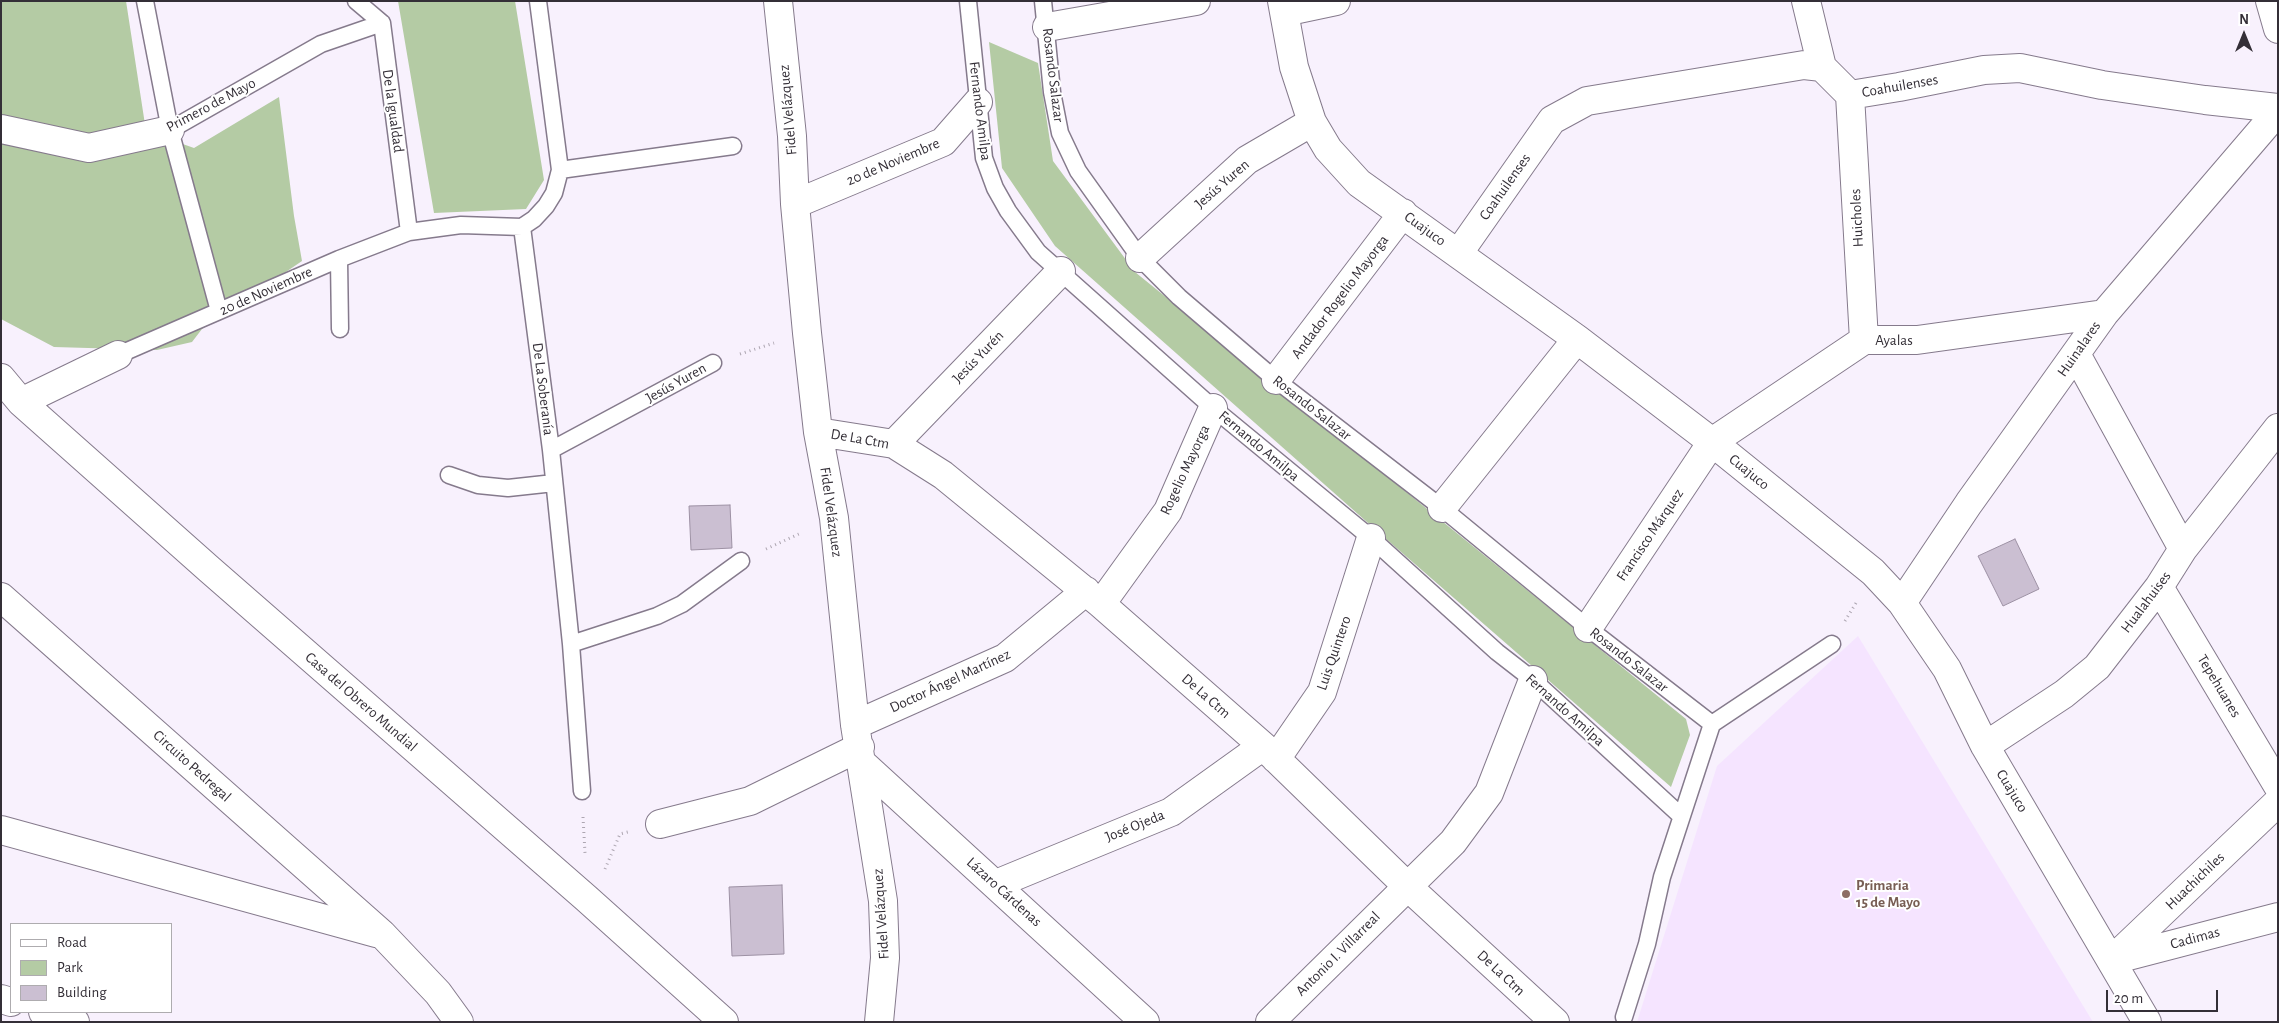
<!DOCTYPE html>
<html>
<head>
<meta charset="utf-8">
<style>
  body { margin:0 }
  #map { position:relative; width:2279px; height:1023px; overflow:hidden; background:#f8f1fd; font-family:"Alegreya Sans",sans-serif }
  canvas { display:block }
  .frame { position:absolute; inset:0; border:2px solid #342f37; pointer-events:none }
  .legend { position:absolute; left:10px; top:923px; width:162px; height:90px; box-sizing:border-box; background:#fff; border:1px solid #aeacaf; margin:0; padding:6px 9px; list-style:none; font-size:15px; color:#342f37 }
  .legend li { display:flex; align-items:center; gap:10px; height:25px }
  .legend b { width:25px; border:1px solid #aeacaf }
  .north { position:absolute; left:2219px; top:10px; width:50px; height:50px; -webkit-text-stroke:4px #fff; paint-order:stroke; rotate:0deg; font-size:14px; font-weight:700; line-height:20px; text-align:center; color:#342f37 }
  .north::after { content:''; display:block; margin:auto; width:18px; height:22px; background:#342f37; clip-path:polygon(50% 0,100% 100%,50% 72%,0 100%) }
  .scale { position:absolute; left:2106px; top:990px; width:112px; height:22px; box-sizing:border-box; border:2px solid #342f37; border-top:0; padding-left:6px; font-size:15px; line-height:18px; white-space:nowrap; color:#342f37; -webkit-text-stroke:4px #fff; paint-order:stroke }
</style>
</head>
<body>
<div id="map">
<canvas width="2279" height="1023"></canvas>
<div class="frame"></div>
<ul class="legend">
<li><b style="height:6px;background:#fff"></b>Road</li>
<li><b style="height:14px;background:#b4cba4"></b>Park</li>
<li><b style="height:14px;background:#cbbfd2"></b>Building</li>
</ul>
<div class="north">N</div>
<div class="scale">20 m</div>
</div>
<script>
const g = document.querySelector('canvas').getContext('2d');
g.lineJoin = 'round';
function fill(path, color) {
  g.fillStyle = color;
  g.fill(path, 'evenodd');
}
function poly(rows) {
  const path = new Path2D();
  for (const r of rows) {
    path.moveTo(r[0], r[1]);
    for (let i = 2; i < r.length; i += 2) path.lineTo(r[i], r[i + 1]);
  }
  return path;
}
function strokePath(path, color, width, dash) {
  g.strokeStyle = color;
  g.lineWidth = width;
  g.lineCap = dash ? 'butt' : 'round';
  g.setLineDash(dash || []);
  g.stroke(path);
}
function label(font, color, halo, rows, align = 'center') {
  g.font = font + ' "Alegreya Sans",sans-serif';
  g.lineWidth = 4;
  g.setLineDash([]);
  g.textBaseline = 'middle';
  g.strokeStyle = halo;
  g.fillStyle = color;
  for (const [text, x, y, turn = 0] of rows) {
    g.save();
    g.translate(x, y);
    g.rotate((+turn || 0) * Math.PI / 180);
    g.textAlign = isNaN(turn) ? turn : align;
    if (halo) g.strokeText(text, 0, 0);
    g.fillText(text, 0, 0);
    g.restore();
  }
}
fill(poly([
  [1858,636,2093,1022,1637,1022,1717,766]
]), '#f5e4ff');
fill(poly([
  [1,1,126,1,146,131,194,148,279,97,294,216,302,261,202,329,192,342,157,350,54,347,1,319],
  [398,1,515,1,544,180,526,209,434,213],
  [989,42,1038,63,1053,161,1135,272,1686,719,1690,735,1671,787,1385,538,1055,246,1002,168]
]), '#b4cba4');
const building = poly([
  [730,505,732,548,691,550,689,506,730,505],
  [2015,539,2039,589,2003,606,1978,556,2015,539],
  [782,885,784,954,732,956,729,887,782,885]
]);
fill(building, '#cbbfd2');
strokePath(building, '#9d91a4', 1);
const lane = poly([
  [145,1,170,130,219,311],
  [356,1,382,23,409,232],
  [538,1,560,170,554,193,546,206,534,219,522,227,551,450,571,644,582,791],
  [968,1,984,158,995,188,1008,211,1038,252,1213,408,1371,538,1497,652,1533,680,1680,815],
  [1043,1,1052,92,1060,133,1078,171,1140,258,1179,297,1276,380,1442,508,1588,628,1712,724],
  [170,130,321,44,382,23],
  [560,170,733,146],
  [339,259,340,329],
  [118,355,339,259,409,232,461,225,522,227],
  [551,450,713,363],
  [449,475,478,485,508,488,554,483],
  [571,644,657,616,682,604,741,561],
  [1624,1017,1647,944,1662,877,1712,724,1832,644]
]);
const street = poly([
  [778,1,792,136,795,204,807,333,818,432,834,518,855,725,883,901,885,958,879,1022],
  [1282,1,1294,67,1312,122,1328,149,1359,183,1577,339,1712,442,1873,572,1902,603,1947,669,1985,746,2147,1022],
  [1806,1,1822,67],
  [1284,12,1336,1],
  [1047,27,1196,1],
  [1850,95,1899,87,1984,70,2020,68,2102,85,2205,100,2278,108],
  [1850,95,1864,340],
  [1,129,89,148,170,130],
  [795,204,943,142,978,102],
  [1458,254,1552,120,1587,101,1804,65,1822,67,1850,95],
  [1140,258,1247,160,1312,122],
  [2076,354,2183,549],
  [1,378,21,402,209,569,586,898,724,1022],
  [1276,380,1403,213],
  [21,402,118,355],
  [818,432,894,444,943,475,1101,604,1263,746,1407,886,1555,1022],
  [894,444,1061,271],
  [1442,508,1577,339],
  [2159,587,2278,786],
  [1,597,382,934,438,993,459,1022],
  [1902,603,1969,503,2104,314,2278,111],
  [1101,604,1168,511,1213,408],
  [1588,628,1712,442,1864,340,1917,340,2104,314],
  [855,725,1005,658,1086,591],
  [1985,746,2064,694,2097,667,2159,587,2183,549,2278,428],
  [1276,759,1322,692,1371,538],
  [862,763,1145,1022],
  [660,824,750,801,860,747],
  [1,830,376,933],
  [996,884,1171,812,1263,746],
  [2112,960,2278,802],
  [2113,960,2278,917],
  [1,999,11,1002],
  [43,1012,75,1022],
  [1270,1022,1453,842,1489,793,1533,680]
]);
const secondary = poly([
  [2270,1,2278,29]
]);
strokePath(lane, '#857a8c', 19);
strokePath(street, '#857a8c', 30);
strokePath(secondary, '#857a8c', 30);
strokePath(poly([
  [740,354,774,343],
  [766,549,801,533],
  [1845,621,1856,603],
  [583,817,585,853],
  [605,869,620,834,628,832]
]), '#ada6b1', 3, [1, 4]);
strokePath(lane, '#fff', 16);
strokePath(street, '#fff', 28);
strokePath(secondary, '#fff', 28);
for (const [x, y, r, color] of [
  [1846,894,5,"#8d6e63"]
]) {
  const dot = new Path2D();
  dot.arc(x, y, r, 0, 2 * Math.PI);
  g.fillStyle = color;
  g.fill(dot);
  strokePath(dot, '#fff', 2);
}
label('15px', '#342f37', '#fff', [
  ["Rosando Salazar",1053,75,83],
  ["Coahuilenses",1900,86,-10],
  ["Primero de Mayo",211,105,-28],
  ["Fidel Velázquez",788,110,-95],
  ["De la Igualdad",393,111,82],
  ["Fernando Amilpa",980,111,83],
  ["20 de Noviembre",893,162,-23],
  ["Jesús Yuren",1222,184,-41],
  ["Coahuilenses",1505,187,-55],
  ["Huicholes",1857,218,-93],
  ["Cuajuco",1425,229,36],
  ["20 de Noviembre",266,291,-24],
  ["Andador Rogelio Mayorga",1340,297,-53],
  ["Ayalas",1894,340],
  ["Huinalares",2079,349,-55],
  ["Jesús Yurén",978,357,-46],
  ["Jesús Yuren",676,383,-29],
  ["De La Soberanía",543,389,83],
  ["Rosando Salazar",1312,408,38],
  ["De La Ctm",860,439,10],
  ["Fernando Amilpa",1259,446,40],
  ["Rogelio Mayorga",1185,470,-65],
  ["Cuajuco",1749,472,39],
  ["Fidel Velázquez",831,512,82],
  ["Francisco Márquez",1650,535,-56],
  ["Hualahuises",2146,602,-53],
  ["Luis Quintero",1334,653,-71],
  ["Rosando Salazar",1629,660,38],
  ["Doctor Ángel Martínez",950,681,-25],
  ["Tepehuanes",2219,686,59],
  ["De La Ctm",1206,696,41],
  ["Casa del Obrero Mundial",361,702,41],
  ["Fernando Amilpa",1565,710,42],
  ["Circuito Pedregal",192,766,42],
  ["Cuajuco",2012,791,59],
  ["José Ojeda",1135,826,-22],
  ["Huachichiles",2195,881,-44],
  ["Lázaro Cárdenas",1004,892,42],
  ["Fidel Velázquez",881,914,-94],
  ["Cadimas",2195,938,-15],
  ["Antonio I. Villarreal",1338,954,-45],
  ["De La Ctm",1501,973,43]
]);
label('bold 15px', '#785e54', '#fff', [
  ["Primaria",1856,885],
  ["15 de Mayo",1856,902]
], 'left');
</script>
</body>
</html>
